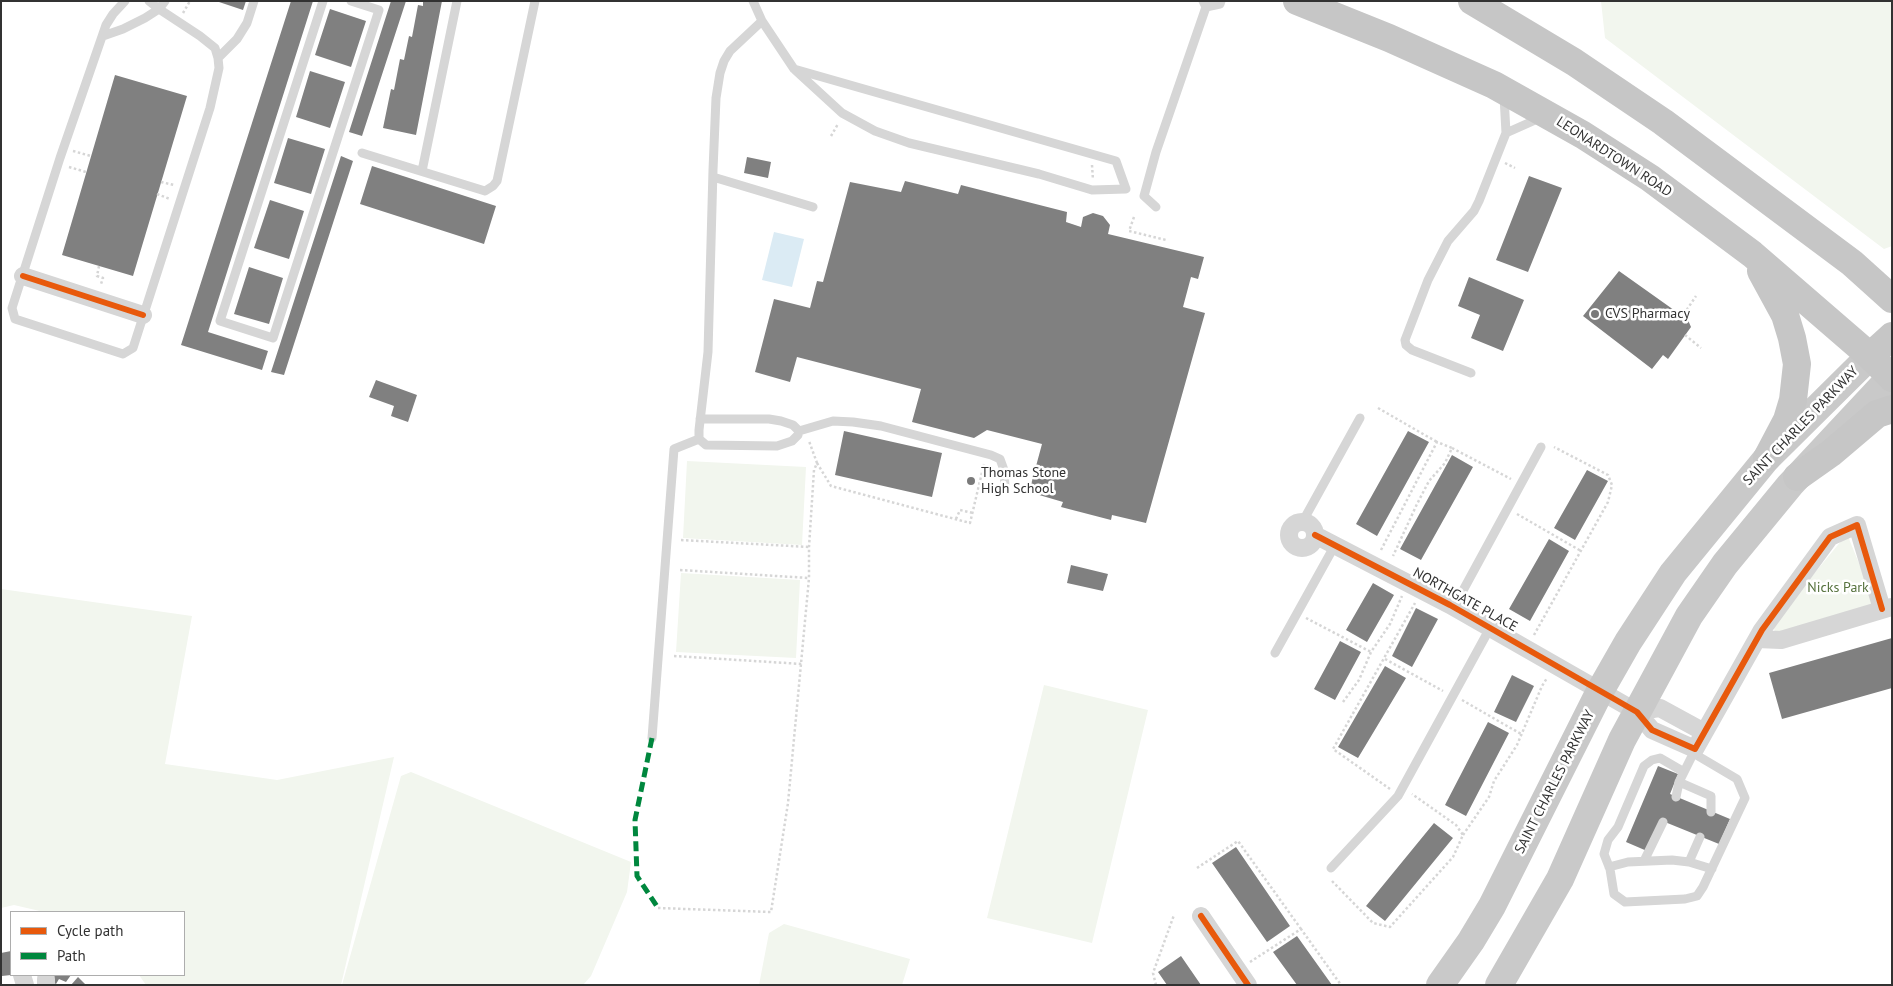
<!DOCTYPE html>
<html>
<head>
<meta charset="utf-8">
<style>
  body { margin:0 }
  #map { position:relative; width:1893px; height:986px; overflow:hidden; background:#fff; font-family:"PT Sans",sans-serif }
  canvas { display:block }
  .frame { position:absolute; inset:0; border:2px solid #323232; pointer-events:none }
  .legend { position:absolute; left:10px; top:911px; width:175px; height:65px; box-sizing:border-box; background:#fff; border:1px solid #adadad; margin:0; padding:6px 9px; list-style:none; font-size:15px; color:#323232 }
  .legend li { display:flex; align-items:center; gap:10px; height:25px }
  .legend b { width:25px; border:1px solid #adadad }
</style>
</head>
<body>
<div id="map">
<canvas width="1893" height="986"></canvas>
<div class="frame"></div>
<ul class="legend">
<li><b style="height:6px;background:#e8590c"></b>Cycle path</li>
<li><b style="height:6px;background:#00873e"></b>Path</li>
</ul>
</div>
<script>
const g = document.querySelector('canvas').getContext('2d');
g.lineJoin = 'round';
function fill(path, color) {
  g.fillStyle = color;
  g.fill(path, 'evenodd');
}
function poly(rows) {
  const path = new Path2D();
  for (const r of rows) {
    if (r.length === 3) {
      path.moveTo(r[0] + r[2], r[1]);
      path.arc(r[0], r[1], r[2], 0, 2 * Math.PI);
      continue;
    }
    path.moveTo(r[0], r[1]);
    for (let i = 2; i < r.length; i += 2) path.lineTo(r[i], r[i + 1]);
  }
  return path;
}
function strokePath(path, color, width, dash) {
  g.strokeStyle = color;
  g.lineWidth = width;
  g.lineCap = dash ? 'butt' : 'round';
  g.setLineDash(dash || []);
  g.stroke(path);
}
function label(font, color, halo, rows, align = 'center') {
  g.font = font + ' "PT Sans",sans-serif';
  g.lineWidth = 5;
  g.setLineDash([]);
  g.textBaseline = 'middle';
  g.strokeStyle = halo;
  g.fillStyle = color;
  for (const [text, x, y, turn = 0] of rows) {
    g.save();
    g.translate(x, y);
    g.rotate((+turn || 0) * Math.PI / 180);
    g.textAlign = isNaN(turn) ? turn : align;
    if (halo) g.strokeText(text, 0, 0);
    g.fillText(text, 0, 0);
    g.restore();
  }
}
fill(poly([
  [1601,1,1892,1,1892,246,1884,249,1605,38],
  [687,461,806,467,802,545,683,538],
  [1847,534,1876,605,1775,633,1773,623],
  [681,573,800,580,796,658,676,652],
  [1,589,192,616,165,764,277,780,394,757,341,985,146,985,139,975,184,975,184,912,44,912,14,905,1,908],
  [1044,685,1148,710,1092,943,987,918],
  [411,772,631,862,627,892,591,976,583,985,342,985,401,776],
  [784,924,910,959,902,985,759,985,769,933]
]), '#f2f6ee');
fill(poly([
  [774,232,804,239,792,287,762,280]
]), '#dbebf4');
fill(poly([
  [216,1,246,1,243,10],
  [291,1,313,1,208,332,268,351,262,370,181,345],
  [391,1,406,1,362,136,349,132],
  [423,1,442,1,416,135,383,128,391,89,394,90,400,59,404,60,409,36,412,37,418,5,423,6],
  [330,9,366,21,351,67,315,55],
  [310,71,345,82,330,128,296,117],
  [115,75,187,96,133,276,62,255],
  [288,138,325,149,311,194,274,183],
  [341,156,353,161,284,375,271,372],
  [747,157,771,162,768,178,744,173],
  [372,166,496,206,484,244,360,204],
  [1529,176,1562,188,1528,272,1496,260],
  [905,181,958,194,961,185,1067,212,1066,222,1081,227,1083,217,1093,213,1103,216,1110,225,1108,234,1204,257,1198,279,1191,277,1183,307,1205,313,1146,523,1112,515,1111,520,1061,507,1063,502,1029,492,1042,444,987,430,974,438,912,422,921,389,797,357,790,382,755,372,774,299,810,308,817,281,823,282,850,182,901,192],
  [270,200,304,211,289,259,254,248],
  [249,267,283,278,269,324,234,314],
  [1619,271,1688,320,1691,327,1668,359,1663,355,1652,369,1583,316],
  [1469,277,1524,300,1503,351,1471,338,1480,315,1458,306],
  [376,380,417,395,408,422,391,416,394,406,369,397],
  [844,431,942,453,932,497,835,475],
  [1408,431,1429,442,1377,536,1356,524],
  [1452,455,1473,467,1421,560,1400,549],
  [1587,470,1608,481,1575,540,1554,528],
  [1549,539,1569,551,1530,621,1509,609],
  [1071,565,1108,574,1103,591,1067,583],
  [1373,583,1394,595,1367,642,1346,630],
  [1416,608,1438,619,1412,667,1392,656],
  [1892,638,1892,688,1782,719,1769,673],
  [1340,641,1361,652,1335,700,1314,689],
  [1385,666,1406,678,1358,758,1338,747],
  [1512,675,1534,686,1516,722,1494,712],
  [1488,722,1509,733,1466,816,1445,805],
  [1658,766,1678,774,1670,794,1730,819,1719,844,1660,820,1647,851,1626,842],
  [1434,823,1453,838,1385,921,1366,906],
  [1236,847,1290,926,1267,942,1212,863],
  [1297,936,1332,985,1297,985,1273,952],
  [11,951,11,975,2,976,1,953],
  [1181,956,1201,985,1167,985,1158,972],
  [42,975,71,975,66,982,59,979,56,984,41,977],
  [78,977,86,985,71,985]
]), '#808080');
strokePath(poly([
  [183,13,190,1],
  [831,136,838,124],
  [73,151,91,156],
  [1505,163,1515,168],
  [1092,165,1093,180],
  [69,167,86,172],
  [161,182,174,185],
  [157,194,170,199],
  [1134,217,1129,231,1166,240],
  [99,266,97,276,103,278,101,284],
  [1684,314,1696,296],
  [1685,335,1701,348],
  [1378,408,1437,442],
  [1452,448,1511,479],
  [817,463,831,486,970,523,984,464],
  [1517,514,1581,551],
  [956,519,960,510,973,513],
  [681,540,809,547],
  [1381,550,1437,442,1452,448,1445,463,1429,481,1417,504,1393,556],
  [680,570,809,578],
  [1306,618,1371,652],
  [1534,635,1608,502,1612,485,1608,475,1554,447],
  [674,656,802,664],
  [1385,659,1443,691],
  [1462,700,1521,734],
  [1343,702,1359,680,1371,652,1390,624,1402,596],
  [1390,789,1333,749,1415,603],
  [1463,835,1489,797,1494,781,1517,745,1542,686,1547,678],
  [1197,868,1238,841,1301,929],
  [1332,881,1373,923,1390,927,1453,857,1463,835,1456,825,1412,794],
  [658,908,771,912,788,803,809,578,809,547,814,470,817,463,809,441],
  [1250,962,1301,929,1341,985],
  [1156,985,1153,973,1174,915]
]), '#d6d6d6', 2.5, [2.5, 2.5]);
strokePath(poly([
  [125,1,113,14,106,25,60,158,12,308,15,319,123,354,133,348,210,108,219,68,218,58,215,48,200,36,159,9,149,1],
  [323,1,220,321,273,338,379,10,351,1],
  [753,1,762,21,794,69,842,113,875,131,909,143,1039,174,1092,190,1126,189,1116,161,794,69],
  [1206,7,1220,4,1221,1],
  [762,21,730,51,724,61,720,73,716,98,713,170,708,352,699,430,699,439,706,445,777,446,792,441,798,435,799,431],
  [103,36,123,29,145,18,159,9,165,1],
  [218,58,237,39,247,23,254,1],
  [1504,96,1506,133,1542,117],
  [362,153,485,191,493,186,497,181,535,1],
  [422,171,457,1],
  [713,177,813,207],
  [1156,207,1144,196,1156,152,1206,7,1203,1],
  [1471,373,1412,350,1406,345,1405,340,1428,280,1448,241,1474,211,1479,201,1506,133],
  [700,419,769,419,781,421,793,425,799,431,833,421,853,422,881,426,991,455,1000,459,1004,470,1005,487],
  [1303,521,1360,418],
  [1454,607,1541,447],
  [1275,653,1335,545],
  [652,738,674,449,699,439],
  [1684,772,1660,758,1652,760,1644,766,1618,827,1608,840,1604,854,1610,869,1614,894,1625,902,1685,899,1697,896,1703,887,1745,798,1737,779,1693,753],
  [1679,782,1711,796,1711,812],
  [1676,797,1679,782,1695,750],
  [1644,861,1663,822],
  [1689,862,1700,837],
  [1609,867,1628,862,1672,860,1689,862,1712,869],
  [1331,868,1398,796,1490,628]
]), '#d6d6d6', 9);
strokePath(poly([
  [23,276,143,315],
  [1302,535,13],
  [1315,535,1450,605,1637,712,1652,730,1695,749,1762,630,1830,537,1857,525,1882,609],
  [1757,639,1781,640,1892,607],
  [1637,712,1660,708,1704,732],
  [1201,916,1248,985],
  [22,975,25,985],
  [46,985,46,979]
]), '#d6d6d6', 18);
strokePath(poly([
  [1440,985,1471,941,1492,906,1600,691,1628,642,1673,573,1767,458,1870,356],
  [1499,985,1560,879,1622,740,1689,616,1725,564,1790,485,1891,377]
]), '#c9c9c9', 28);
strokePath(poly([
  [1297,1,1389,38,1494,85,1583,135,1650,178,1752,254,1870,356,1892,378],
  [1472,1,1574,62,1663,122,1852,263,1892,299],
  [1761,271,1785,315,1792,338,1797,364,1793,400,1787,420,1767,458],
  [1870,356,1892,336],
  [1797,477,1831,453,1877,414,1892,409]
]), '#c6c6c6', 28);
strokePath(poly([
  [652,738,635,820,637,876,658,908]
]), '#00873e', 5, [10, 5]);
strokePath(poly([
  [23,276,143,315],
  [1315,535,1450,605,1637,712,1652,730,1695,749,1762,630,1830,537,1857,525,1882,609],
  [1201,916,1248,985]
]), '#e8590c', 6);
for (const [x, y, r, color] of [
  [1595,314,5,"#7a7a7a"],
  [971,481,5,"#7a7a7a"]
]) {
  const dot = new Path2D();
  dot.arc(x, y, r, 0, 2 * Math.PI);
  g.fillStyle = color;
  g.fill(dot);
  strokePath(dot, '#fff', 2);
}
label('14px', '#323232', '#fff', [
  ["LEONARDTOWN ROAD",1614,157,33],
  ["SAINT CHARLES PARKWAY",1801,426,-46],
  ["NORTHGATE PLACE",1465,600,29],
  ["SAINT CHARLES PARKWAY",1555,782,-63]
]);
label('14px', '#323232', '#fff', [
  ["CVS Pharmacy",1605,314],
  ["Thomas Stone",981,473],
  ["High School",981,489]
], 'left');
label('14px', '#55713c', '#fff', [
  ["Nicks Park",1838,588]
]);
</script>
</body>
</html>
